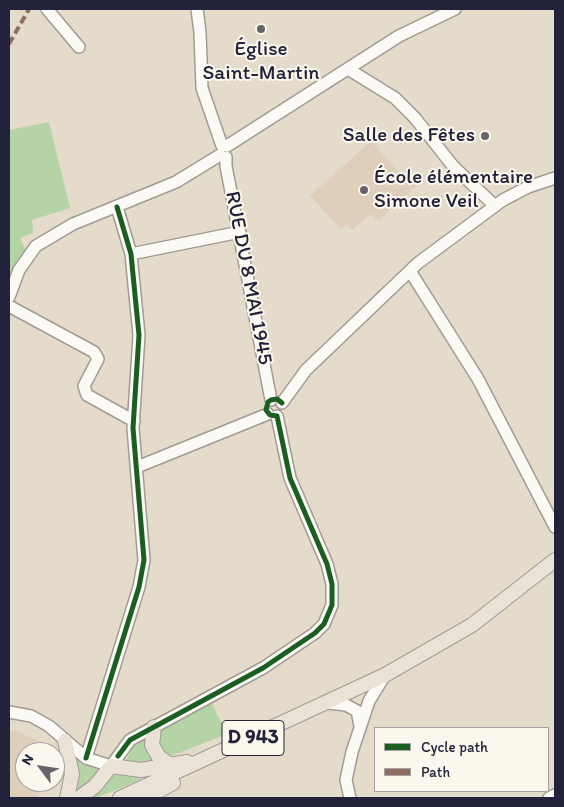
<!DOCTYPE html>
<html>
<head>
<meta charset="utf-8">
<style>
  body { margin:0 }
  #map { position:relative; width:564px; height:807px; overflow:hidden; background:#e5dbca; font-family:Itim,sans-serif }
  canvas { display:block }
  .frame { position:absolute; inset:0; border:10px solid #22223b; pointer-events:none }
  .legend { position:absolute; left:374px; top:727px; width:175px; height:65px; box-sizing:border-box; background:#fbf7ec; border:1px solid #a4a2a5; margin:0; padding:6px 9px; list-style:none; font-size:15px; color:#22223b }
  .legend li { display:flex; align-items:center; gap:10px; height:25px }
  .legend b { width:25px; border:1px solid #a4a2a5 }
  .north { position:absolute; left:15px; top:742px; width:50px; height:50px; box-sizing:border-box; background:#fbf7ec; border:1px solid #a4a2a5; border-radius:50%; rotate:301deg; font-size:14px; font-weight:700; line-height:20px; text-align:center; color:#22223b }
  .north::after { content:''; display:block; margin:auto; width:18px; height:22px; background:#66636d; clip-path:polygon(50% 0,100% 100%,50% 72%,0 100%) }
</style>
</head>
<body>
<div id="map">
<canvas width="564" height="807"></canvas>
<div class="frame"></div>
<ul class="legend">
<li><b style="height:6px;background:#1b5e20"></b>Cycle path</li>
<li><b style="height:6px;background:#8d6e63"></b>Path</li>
</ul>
<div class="north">N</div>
</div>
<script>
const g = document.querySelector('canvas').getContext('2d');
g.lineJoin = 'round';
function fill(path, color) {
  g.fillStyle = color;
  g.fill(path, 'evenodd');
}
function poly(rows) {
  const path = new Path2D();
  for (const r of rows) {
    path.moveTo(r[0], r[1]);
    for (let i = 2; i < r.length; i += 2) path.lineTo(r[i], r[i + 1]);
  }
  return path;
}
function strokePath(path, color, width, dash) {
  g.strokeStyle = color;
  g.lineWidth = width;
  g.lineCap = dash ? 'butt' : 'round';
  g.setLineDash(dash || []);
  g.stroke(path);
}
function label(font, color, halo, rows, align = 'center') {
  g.font = font + ' Itim,sans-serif';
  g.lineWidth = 4;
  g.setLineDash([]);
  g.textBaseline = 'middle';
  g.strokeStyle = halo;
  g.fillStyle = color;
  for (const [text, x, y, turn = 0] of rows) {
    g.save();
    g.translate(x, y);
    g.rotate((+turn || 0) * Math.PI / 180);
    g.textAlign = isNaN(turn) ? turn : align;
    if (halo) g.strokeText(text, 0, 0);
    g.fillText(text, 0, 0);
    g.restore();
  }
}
fill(poly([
  [371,141,411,185,421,176,424,179,378,221,371,214,352,230,346,224,341,229,310,196],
  [15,730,45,745,46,752,25,752,25,782,44,782,37,798,9,798,9,731]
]), '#deceba');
fill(poly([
  [49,122,70,208,32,220,33,233,20,238,26,251,9,276,9,130],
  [210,700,227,734,171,756,160,754,157,735,165,726],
  [151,734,161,763,143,768,125,762,135,743],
  [71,754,103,772,82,793,73,792],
  [112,770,140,774,140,780,96,798,85,798]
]), '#b4d4a6');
const minor = poly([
  [47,9,79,47],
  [197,9,200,32,202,88,222,146],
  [348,69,395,98,415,118,453,166,495,206],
  [227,146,399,36,455,9],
  [226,157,226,166,271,400],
  [131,254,240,232],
  [410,271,478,379,555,527],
  [9,297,19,270,36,246,73,224,176,182,220,155],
  [9,306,94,352,98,359,84,386,87,395,134,421],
  [282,403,306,370,418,263,503,200,528,187,555,178],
  [137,467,268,414],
  [328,703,346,705,357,711,360,726],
  [9,712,31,716,49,726,86,758,111,766,130,740,263,668,315,633,324,624,332,605,332,584,327,564,290,478,277,416],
  [86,758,139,587,144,560,133,428,139,335,136,305,131,254,117,207],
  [350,798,346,780,352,752,369,701,385,675],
  [549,798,555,795]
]);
const major = poly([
  [154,727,152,745,159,757,170,765],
  [65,741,72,774,67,798],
  [79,798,95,786,111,766,141,770,187,762],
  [120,798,385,675,472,625,555,560],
  [145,798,173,783]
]);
strokePath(minor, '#a09b94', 14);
strokePath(major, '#a09b94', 16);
strokePath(minor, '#fbfaf7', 11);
strokePath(major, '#ebe2d7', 14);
strokePath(poly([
  [9,44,29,9]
]), '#8d6e63', 4, [8, 4]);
strokePath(poly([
  [118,756,130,740,263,668,315,633,324,624,332,605,332,584,327,564,290,478,277,416,270,415,266,410,268,402,271,400,277,399,282,403],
  [86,758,139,587,144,560,133,428,139,335,136,305,131,254,117,207]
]), '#1b5e20', 5);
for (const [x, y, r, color] of [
  [261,29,5,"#66636d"],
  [485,136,5,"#66636d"],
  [364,190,5,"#66636d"]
]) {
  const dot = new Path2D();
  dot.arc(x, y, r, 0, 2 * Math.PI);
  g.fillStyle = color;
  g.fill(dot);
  strokePath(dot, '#fbf7ec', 2);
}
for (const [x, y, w] of [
  [253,738,62]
]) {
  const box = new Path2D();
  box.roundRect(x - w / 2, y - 17.5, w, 35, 4);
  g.fillStyle = '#fbf7ec';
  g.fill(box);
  strokePath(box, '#22223b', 1);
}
label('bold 20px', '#22223b', null, [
  ["D 943",253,738]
]);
label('21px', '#22223b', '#fbf7ec', [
  ["Église",261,50],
  ["Saint-Martin",261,74],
  ["Salle des Fêtes",475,136,"right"],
  ["École élémentaire",374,178,"left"],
  ["Simone Veil",374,202,"left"]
]);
label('21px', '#22223b', '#fbf7ec', [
  ["RUE DU 8 MAI 1945",248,278,79]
]);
</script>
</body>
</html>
